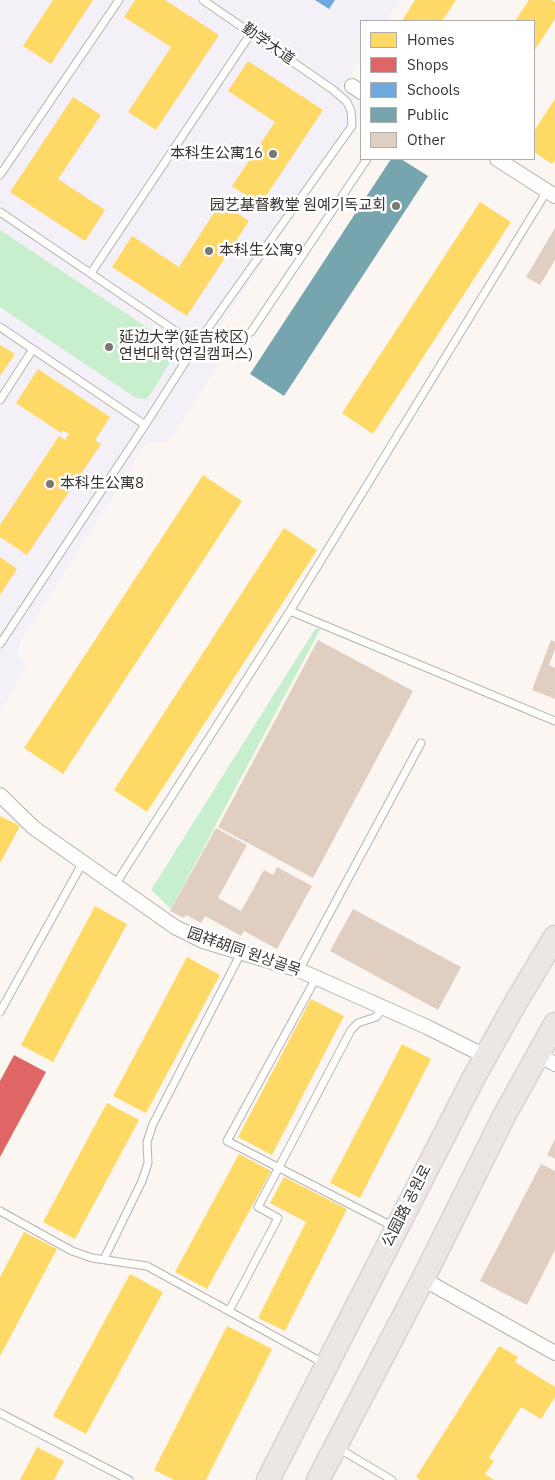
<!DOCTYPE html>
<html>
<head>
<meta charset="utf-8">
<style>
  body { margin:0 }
  #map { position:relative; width:555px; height:1480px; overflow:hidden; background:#fbf6f2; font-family:"IBM Plex Sans",sans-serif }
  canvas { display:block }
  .legend { position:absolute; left:360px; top:20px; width:175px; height:140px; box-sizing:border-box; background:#fff; border:1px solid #afadac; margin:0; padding:6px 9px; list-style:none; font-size:15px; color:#38332f }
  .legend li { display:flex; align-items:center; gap:10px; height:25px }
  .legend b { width:25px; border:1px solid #afadac }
</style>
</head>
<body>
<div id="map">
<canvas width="555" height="1480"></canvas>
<ul class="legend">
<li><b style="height:14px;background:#ffd966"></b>Homes</li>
<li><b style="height:14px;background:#e06666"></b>Shops</li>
<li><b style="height:14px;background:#6fa8dc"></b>Schools</li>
<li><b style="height:14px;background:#76a5af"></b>Public</li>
<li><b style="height:14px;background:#e0cfc0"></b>Other</li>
</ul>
</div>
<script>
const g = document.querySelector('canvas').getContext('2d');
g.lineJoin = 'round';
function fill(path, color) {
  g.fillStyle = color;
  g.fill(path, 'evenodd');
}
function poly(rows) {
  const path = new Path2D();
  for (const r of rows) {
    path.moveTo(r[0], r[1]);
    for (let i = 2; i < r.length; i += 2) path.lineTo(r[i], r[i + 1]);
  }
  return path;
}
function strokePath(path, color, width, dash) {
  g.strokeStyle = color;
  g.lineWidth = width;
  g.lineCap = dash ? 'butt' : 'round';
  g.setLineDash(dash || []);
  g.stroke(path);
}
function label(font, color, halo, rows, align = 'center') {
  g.font = font + ' "IBM Plex Sans","Noto Sans SC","Noto Sans KR",sans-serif';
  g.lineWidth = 5;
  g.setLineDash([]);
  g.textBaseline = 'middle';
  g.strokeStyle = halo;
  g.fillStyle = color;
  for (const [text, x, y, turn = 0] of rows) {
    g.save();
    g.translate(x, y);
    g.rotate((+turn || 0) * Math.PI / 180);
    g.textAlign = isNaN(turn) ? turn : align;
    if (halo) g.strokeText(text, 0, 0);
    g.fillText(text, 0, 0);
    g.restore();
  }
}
fill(poly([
  [0,0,401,0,386,21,361,21,361,58,341,88,361,103,361,115,215,334,222,360,168,443,147,443,21,641,17,656,29,663,0,711]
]), '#f3f0f8');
fill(poly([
  [0,230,169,342,173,348,173,358,150,395,146,399,136,398,0,307],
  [321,628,171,909,151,890,315,629]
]), '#c8efcd');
fill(poly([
  [53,0,93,0,51,64,23,46],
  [135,0,165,0,219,35,156,130,128,112,171,47,124,17],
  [415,0,456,0,442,21,402,21],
  [529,0,552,0,555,2,555,19,534,51,534,21,515,21],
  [248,61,323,110,260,205,232,186,275,122,228,91],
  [73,97,101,115,58,179,105,210,85,241,10,192],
  [555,99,555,160,552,164,534,152,534,131],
  [221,202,249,221,187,316,112,267,132,236,179,267],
  [480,202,511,222,373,434,342,413],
  [0,345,15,354,0,376],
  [38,369,110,417,95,440,101,444,27,555,0,537,0,525,59,436,65,440,69,434,63,430,61,433,16,403],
  [203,475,242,501,63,774,24,748],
  [284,528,317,550,147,812,114,790],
  [0,557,17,569,0,595],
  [0,816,20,826,0,863],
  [95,906,127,924,53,1062,21,1045],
  [187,957,220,975,146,1113,113,1096],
  [311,999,344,1016,272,1155,238,1137],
  [402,1044,431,1059,360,1198,330,1183],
  [107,1103,139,1120,75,1239,43,1222],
  [239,1154,271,1171,207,1289,175,1272],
  [284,1177,347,1209,285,1331,258,1318,306,1222,270,1203],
  [24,1232,57,1249,0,1356,0,1277],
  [130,1274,163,1292,86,1434,53,1416],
  [227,1326,272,1349,206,1480,174,1480,154,1470],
  [499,1346,518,1357,515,1362,555,1387,555,1397,541,1419,521,1407,489,1458,494,1461,485,1474,494,1480,420,1480,416,1477],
  [37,1447,64,1461,54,1480,20,1480]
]), '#ffd966');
fill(poly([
  [14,1055,46,1072,0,1157,0,1081]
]), '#e06666');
fill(poly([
  [315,0,335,0,329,9]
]), '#6fa8dc');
fill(poly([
  [391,159,401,159,428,176,284,396,250,374]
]), '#76a5af');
fill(poly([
  [555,228,555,260,540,285,526,277],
  [318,640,413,691,313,878,218,827],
  [551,640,555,642,555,649,549,665,555,668,555,699,532,690],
  [216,828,247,845,218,898,241,911,264,870,273,875,277,867,312,886,277,949,244,931,241,936,205,916,201,923,186,915,184,918,170,911],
  [353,909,461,967,438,1010,330,951],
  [555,1139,555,1159,547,1155],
  [541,1164,555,1171,555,1250,527,1305,480,1281]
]), '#e0cfc0');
const lane = poly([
  [0,175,119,0],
  [0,212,196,345],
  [91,273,251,33],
  [0,327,145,425],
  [251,332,367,159],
  [0,400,33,349],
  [290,611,555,721],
  [0,644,145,425,196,345,352,126,351,111,347,102,332,89,203,0],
  [115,885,290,611,547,191],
  [299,970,421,743],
  [316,978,227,1141,394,1227],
  [0,1012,83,862],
  [0,1211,72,1251,92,1258,147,1266,325,1364],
  [104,1259,142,1181,148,1163,147,1142,153,1124,241,953],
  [229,1311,278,1218,258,1207,351,1030,358,1023,376,1017,383,1008],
  [0,1413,129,1480],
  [338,1448,392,1480]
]);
const street = poly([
  [352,86,361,92],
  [497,159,555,196],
  [0,795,34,828,175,927,203,941,299,970,427,1027,485,1056],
  [538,1055,555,1064],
  [423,1279,555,1353]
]);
const primary = poly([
  [268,1480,473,1079,516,1002,555,937],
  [318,1480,423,1279,504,1116,555,1024]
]);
strokePath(lane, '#b6b2ae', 9);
strokePath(street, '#b6b2ae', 16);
strokePath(primary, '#d6d3d1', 25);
strokePath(lane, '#fefefd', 7);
strokePath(street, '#fefefd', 14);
strokePath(primary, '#ece7e4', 22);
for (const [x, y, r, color] of [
  [273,154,5,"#7c7773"],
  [396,206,5,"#7c7773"],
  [209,251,5,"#7c7773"],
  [109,347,5,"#7c7773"],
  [50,484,5,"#7c7773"]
]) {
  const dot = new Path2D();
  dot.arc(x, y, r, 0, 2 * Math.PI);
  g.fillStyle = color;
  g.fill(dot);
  strokePath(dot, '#fff', 2);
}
label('15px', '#38332f', '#fff', [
  ["勤学大道",268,44,35],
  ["园祥胡同 원상골목",244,952,19],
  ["公园路 공원로",407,1206,-63]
]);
label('15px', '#38332f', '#fff', [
  ["本科生公寓16",263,154,"right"],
  ["园艺基督教堂 원예기독교회",386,206,"right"],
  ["本科生公寓9",219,251],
  ["延边大学(延吉校区)",119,338],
  ["연변대학(연길캠퍼스)",119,355],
  ["本科生公寓8",60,484]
], 'left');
</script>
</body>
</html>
